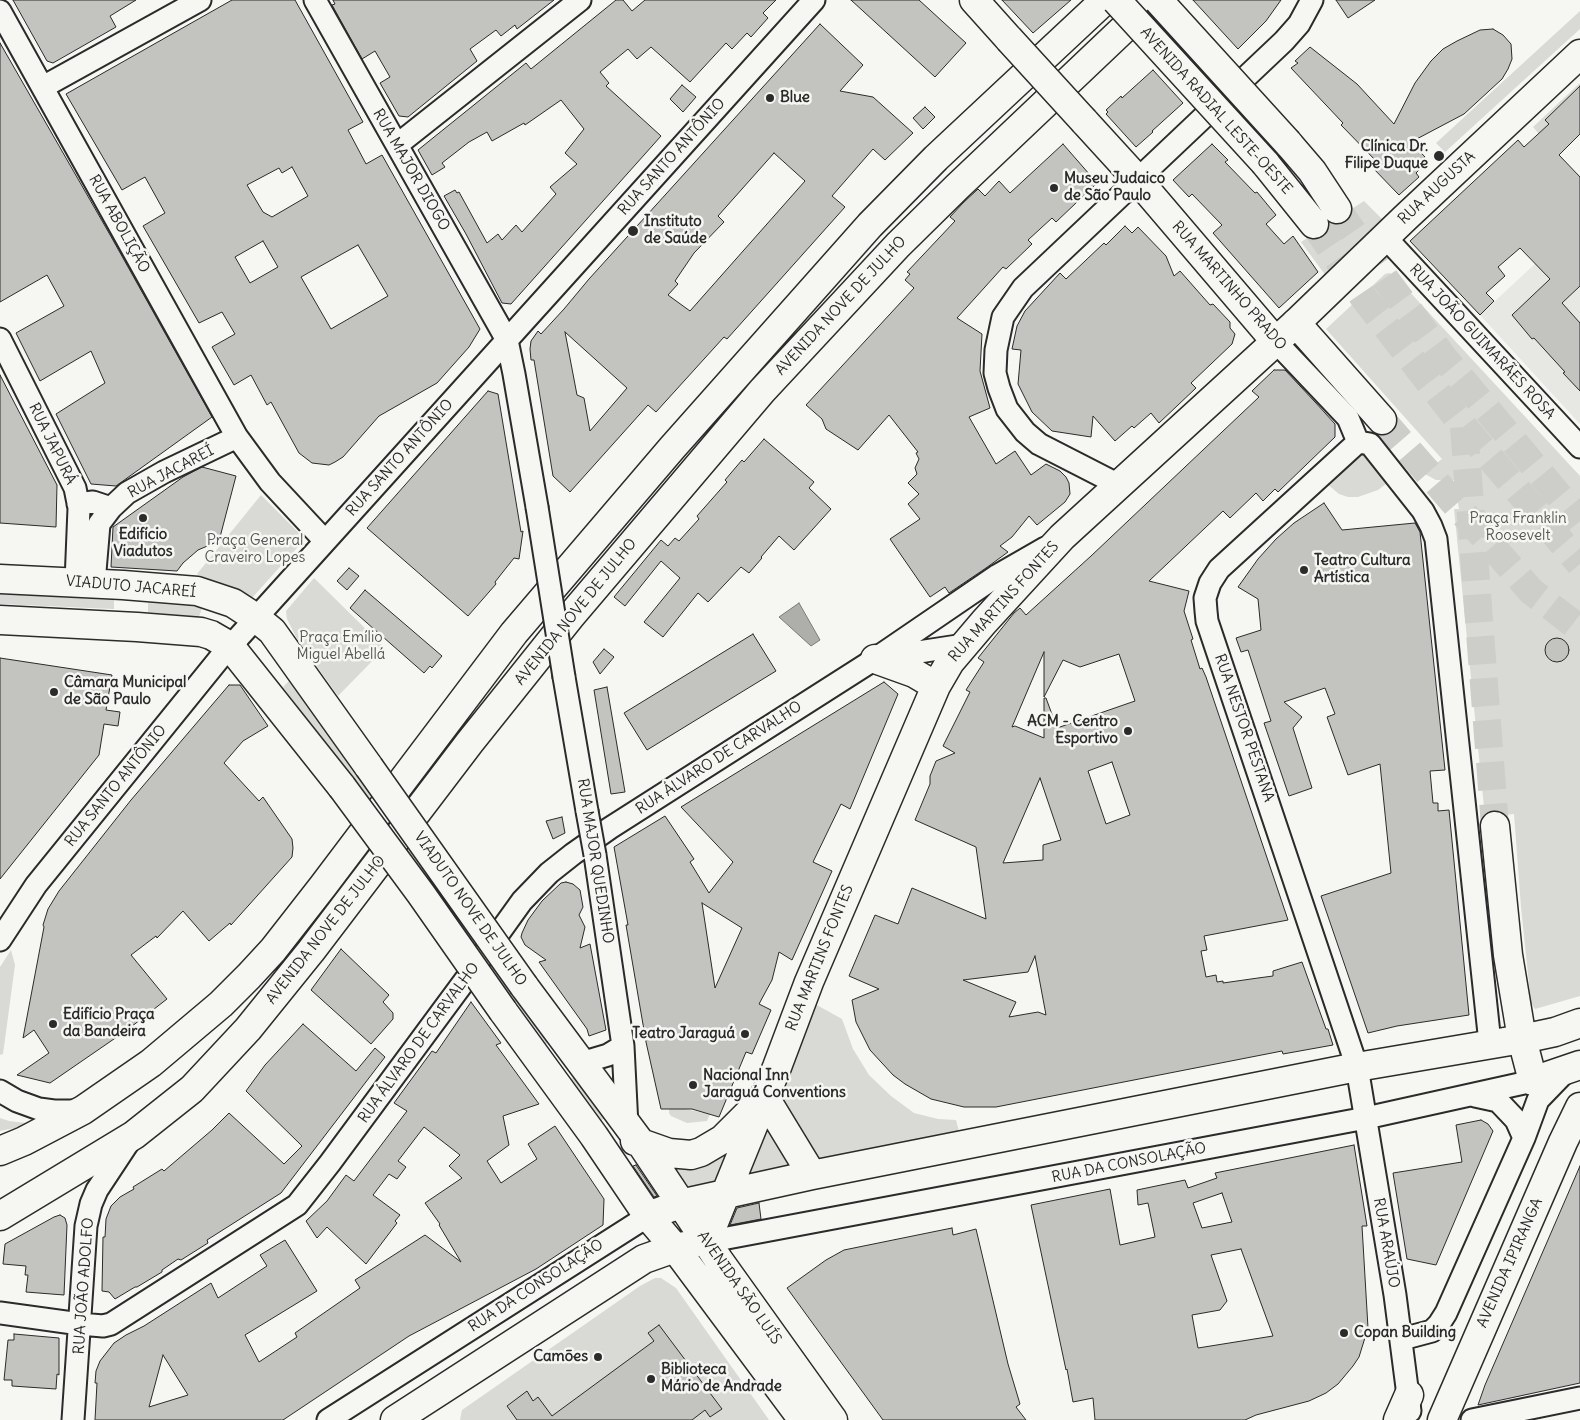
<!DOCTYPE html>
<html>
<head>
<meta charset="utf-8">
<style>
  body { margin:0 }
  canvas { display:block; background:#f6f6f2 }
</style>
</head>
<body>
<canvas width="1580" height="1420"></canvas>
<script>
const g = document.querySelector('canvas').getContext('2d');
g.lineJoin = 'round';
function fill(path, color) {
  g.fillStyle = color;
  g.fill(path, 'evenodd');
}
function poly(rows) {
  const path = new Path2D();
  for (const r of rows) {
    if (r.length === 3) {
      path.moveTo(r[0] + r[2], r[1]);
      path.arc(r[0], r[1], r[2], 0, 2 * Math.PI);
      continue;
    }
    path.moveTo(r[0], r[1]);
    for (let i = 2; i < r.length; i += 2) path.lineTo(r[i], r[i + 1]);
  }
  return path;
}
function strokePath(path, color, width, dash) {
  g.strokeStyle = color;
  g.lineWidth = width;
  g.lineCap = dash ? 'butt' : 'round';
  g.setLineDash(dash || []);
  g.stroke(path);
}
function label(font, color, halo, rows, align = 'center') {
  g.font = font + ' Delius,sans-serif';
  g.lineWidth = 5;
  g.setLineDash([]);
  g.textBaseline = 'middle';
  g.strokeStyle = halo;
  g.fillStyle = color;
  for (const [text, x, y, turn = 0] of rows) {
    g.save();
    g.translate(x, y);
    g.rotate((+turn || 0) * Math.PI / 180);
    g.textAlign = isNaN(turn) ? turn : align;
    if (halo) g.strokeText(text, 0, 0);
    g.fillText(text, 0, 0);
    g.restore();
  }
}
fill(poly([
  [1580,222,1580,424,1480,315]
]), '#e7e7e3');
fill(poly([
  [1580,11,1580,29,1445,152,1436,143],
  [1580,83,1580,96,1539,134,1533,127],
  [1364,201,1383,220,1326,276,1301,242],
  [1385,274,1389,273,1394,275,1580,476,1580,996,1535,1009,1531,1003,1521,907,1514,814,1485,817,1454,509,1459,509,1454,480,1436,480,1423,473,1442,459,1326,329],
  [1361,453,1369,455,1390,481,1378,490,1358,497,1348,497,1339,494,1327,484],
  [261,495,305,539,251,599,197,574],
  [314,578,385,648,338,696,296,637,287,619,286,611],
  [0,594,114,600,114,609,0,604],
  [148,603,190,606,202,608,199,617,148,612],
  [289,681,411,846,550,1041,543,1046,408,855,283,687],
  [11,950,15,965,3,1054,0,1055,0,967],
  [815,1004,842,1019,853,1049,869,1075,891,1096,914,1113,938,1119,956,1120,960,1135,819,1163,778,1099],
  [576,1076,606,1117,599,1122,569,1080],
  [669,1109,685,1109,710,1114,707,1121,687,1123,671,1116,669,1113],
  [769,1116,798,1167,737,1183],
  [0,1118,9,1121,34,1124,0,1131],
  [735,1143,718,1185,685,1192,666,1163],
  [655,1278,661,1278,676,1288,769,1420,460,1420,462,1410,640,1286]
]), '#d9d9d5');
const water = poly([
  [799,603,820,640,811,646,779,617,799,603]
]);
fill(water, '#aeaeab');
strokePath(water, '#7a7a78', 1);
const building = poly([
  [13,0,136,0,110,16,116,27,53,63,47,61,13,0],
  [232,0,295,0,363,122,348,130,366,164,382,155,480,329,469,347,437,383,379,416,343,457,335,462,329,465,312,463,299,453,271,402,267,405,251,375,234,385,212,347,235,334,222,312,199,323,143,226,165,213,145,177,122,190,66,94,232,0],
  [292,167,308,196,272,217,263,212,247,185,279,168,282,173,292,167],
  [263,241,278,267,250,283,235,257,263,241],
  [358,245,388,296,331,329,301,277,358,245],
  [333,0,554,0,517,29,515,25,501,36,496,30,470,49,477,61,408,117,399,116,380,83,390,77,375,51,362,59,332,5,335,4,333,0],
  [616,0,623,0,632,11,645,0,776,0,763,13,768,18,751,37,747,33,732,49,726,43,690,82,651,47,637,59,628,49,600,72,609,83,606,86,661,136,511,304,502,303,466,234,444,196,455,190,457,193,459,192,487,243,498,234,502,240,516,225,522,232,556,194,550,187,577,164,565,153,584,129,561,100,525,125,524,123,492,141,487,132,469,142,442,163,445,167,432,175,418,150,526,63,531,69,616,0],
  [851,0,919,0,966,43,935,77,851,0],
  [1002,0,1071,0,1033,33,1002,0],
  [1193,0,1281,0,1266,21,1238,49,1193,0],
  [1336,0,1375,0,1348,18,1336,0],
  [820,24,863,65,840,91,873,97,913,133,885,160,873,149,832,196,845,207,727,339,724,337,656,412,648,405,570,492,553,476,534,360,531,360,530,349,531,341,538,331,541,334,564,309,589,279,820,24],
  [774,153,805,181,690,311,668,295,678,284,675,281,694,253,724,222,718,216,774,153],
  [565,332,627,388,590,431,584,398,577,395,565,332],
  [1493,29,1503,35,1511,44,1512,59,1508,69,1502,79,1464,114,1411,142,1425,157,1420,161,1424,165,1416,173,1419,177,1399,195,1372,167,1377,162,1341,125,1343,123,1291,68,1298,63,1295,61,1310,47,1357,84,1394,124,1415,83,1431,61,1443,49,1457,41,1480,30,1493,29],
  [0,43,109,233,212,417,116,486,91,484,56,414,105,383,91,351,40,381,16,333,64,306,47,275,0,302,0,43],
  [1153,70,1183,103,1152,131,1153,132,1136,147,1106,114,1108,112,1106,110,1121,96,1122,98,1153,70],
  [682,85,696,97,683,112,670,99,682,85],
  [1580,86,1580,134,1559,155,1580,177,1580,286,1562,303,1580,323,1580,391,1563,373,1565,372,1534,338,1532,339,1512,315,1550,279,1520,248,1498,267,1505,276,1486,293,1494,301,1480,315,1410,241,1518,140,1524,147,1549,124,1545,120,1580,86],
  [925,107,935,117,923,129,913,118,925,107],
  [1063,144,1097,183,1056,222,1052,218,1028,240,1032,244,1006,269,1003,267,957,318,982,334,980,371,990,408,969,417,996,464,1015,451,1031,475,1046,464,1060,471,1066,477,1069,483,1070,494,1065,502,1037,525,1029,516,1012,537,1000,546,1008,552,986,568,949,593,945,587,930,597,890,539,920,519,908,504,919,494,908,483,917,474,915,468,919,459,916,453,918,452,889,415,858,450,826,429,822,419,806,405,914,288,905,280,910,274,907,272,955,221,950,217,963,203,978,189,985,196,999,181,1010,193,1063,144],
  [1212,144,1228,160,1225,162,1255,193,1257,192,1276,215,1266,224,1284,244,1293,236,1318,272,1279,308,1213,233,1222,225,1192,194,1189,197,1173,180,1212,144],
  [1125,226,1132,233,1138,227,1166,256,1174,276,1180,271,1210,305,1213,304,1230,322,1230,328,1235,334,1232,344,1191,383,1196,388,1159,423,1151,413,1134,428,1132,426,1115,441,1093,416,1091,437,1052,431,1032,412,1018,384,1021,350,1012,349,1017,326,1025,311,1060,273,1066,279,1104,243,1106,245,1125,226],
  [1274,370,1285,370,1315,402,1335,424,1335,437,1278,492,1275,489,1263,501,1256,493,1230,518,1223,511,1149,581,1189,591,1184,611,1193,639,1191,640,1200,669,1202,668,1206,677,1288,920,1204,936,1207,950,1201,951,1206,977,1216,975,1217,982,1223,981,1223,983,1258,978,1273,976,1273,971,1302,962,1326,1029,1328,1029,1333,1045,1283,1054,1282,1051,996,1107,964,1107,931,1099,905,1084,893,1075,870,1050,856,1022,852,1000,879,989,849,976,875,915,898,924,912,888,986,919,976,847,915,820,930,784,930,776,936,761,955,753,943,746,970,692,966,690,984,662,978,658,1014,613,1020,608,1026,615,1091,556,1259,397,1252,391,1274,370],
  [1044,652,1044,697,1063,660,1080,667,1119,654,1135,701,1057,728,1046,698,1044,698,1044,738,1015,726,1012,727,1044,652],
  [1112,762,1130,815,1106,824,1088,771,1112,762],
  [1040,778,1061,840,1043,845,1043,860,1003,863,1040,778],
  [1035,956,1046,1015,1038,1012,1009,1017,1016,1002,963,980,1028,972,1035,956],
  [0,375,57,485,56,527,0,523,0,375],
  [488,391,498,394,521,532,523,531,519,559,514,558,495,582,496,584,468,616,367,528,488,391],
  [764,439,814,482,809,488,831,509,794,550,779,536,761,557,762,558,749,573,741,567,708,602,698,593,663,637,644,622,680,578,661,561,625,606,614,597,661,540,668,546,675,538,679,541,699,519,697,516,727,482,725,480,742,460,744,462,764,439],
  [202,467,236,476,219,541,198,550,183,563,177,571,111,567,113,527,183,477,202,467],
  [1324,503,1342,530,1415,523,1420,532,1445,770,1430,771,1433,803,1438,803,1438,811,1449,810,1469,1015,1397,1026,1368,1033,1321,896,1391,873,1380,764,1348,775,1327,717,1335,714,1325,688,1284,702,1302,717,1293,728,1312,788,1289,796,1264,723,1271,721,1248,650,1241,652,1236,638,1261,630,1258,599,1238,587,1258,559,1276,539,1294,523,1324,503],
  [349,568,359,576,347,590,337,581,349,568],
  [365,590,442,656,432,668,430,666,424,673,350,608,365,590],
  [753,634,776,671,647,750,624,713,753,634],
  [1557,650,12],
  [604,649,614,657,600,674,593,662,604,649],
  [0,658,112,675,106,710,120,712,118,726,104,724,99,755,0,879,0,658],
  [884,682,898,694,850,809,841,804,813,862,832,871,792,960,779,952,772,980,759,1004,771,1010,752,1054,746,1052,719,1117,692,1109,661,1109,646,1042,626,925,628,925,614,847,665,816,694,859,690,862,709,893,733,862,681,807,884,682],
  [702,903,742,928,715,988,702,903],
  [229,685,240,685,268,726,243,741,224,763,259,801,263,797,292,839,293,848,292,857,231,925,230,923,209,941,183,911,157,938,156,936,131,955,167,999,127,1030,50,1083,17,1075,49,1053,34,1030,23,1038,44,927,43,925,48,909,59,891,131,800,229,685],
  [607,687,625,792,611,794,594,690,607,687],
  [562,817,565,833,553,839,546,821,562,817],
  [566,882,573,884,580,890,583,907,579,915,585,927,580,948,590,944,606,1030,589,1036,587,1029,539,962,546,960,525,945,521,937,522,933,528,920,542,901,561,883,566,882],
  [341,949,389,995,383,1002,393,1013,393,1019,371,1044,311,990,341,949],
  [471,1002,501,1043,496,1045,539,1104,503,1116,509,1145,487,1161,501,1183,537,1159,528,1144,555,1126,604,1199,603,1225,536,1269,409,1336,283,1420,95,1420,97,1383,95,1383,96,1371,100,1361,114,1343,126,1335,144,1326,211,1283,218,1298,267,1266,260,1255,285,1240,317,1291,245,1335,259,1362,297,1337,295,1333,360,1288,355,1280,425,1235,461,1262,439,1225,440,1224,425,1203,462,1178,449,1166,460,1155,424,1127,398,1161,406,1167,397,1179,389,1174,373,1195,400,1215,395,1221,397,1223,366,1264,327,1227,317,1238,306,1221,327,1201,346,1175,354,1181,407,1111,394,1103,432,1051,436,1053,471,1002],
  [163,1355,188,1395,149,1407,163,1355],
  [303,1024,356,1071,375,1048,385,1057,281,1193,207,1240,208,1243,181,1260,178,1259,162,1270,162,1272,137,1287,135,1287,115,1299,109,1292,102,1291,103,1237,105,1237,106,1219,111,1206,120,1197,134,1189,133,1187,162,1169,164,1171,212,1130,229,1113,284,1164,302,1146,246,1091,265,1065,303,1024],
  [1481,1120,1488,1124,1493,1131,1436,1265,1407,1259,1393,1173,1462,1162,1456,1125,1481,1120],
  [1354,1145,1367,1226,1362,1226,1368,1328,1359,1357,1353,1366,1338,1384,1326,1393,1309,1401,1256,1415,1245,1420,1095,1420,1093,1398,1073,1402,1067,1369,1066,1370,1031,1205,1110,1189,1120,1245,1155,1237,1148,1203,1138,1205,1137,1190,1185,1180,1188,1188,1217,1178,1215,1173,1354,1145],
  [1222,1193,1232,1222,1202,1228,1193,1203,1222,1193],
  [1241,1249,1273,1336,1198,1348,1192,1315,1220,1310,1227,1301,1211,1255,1241,1249],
  [636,1165,657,1196,654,1197,633,1166,636,1165],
  [1580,1166,1580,1383,1478,1405,1485,1385,1580,1166],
  [759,1203,761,1219,730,1225,737,1208,759,1203],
  [60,1215,65,1218,67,1225,64,1295,26,1292,28,1275,25,1275,26,1266,3,1264,5,1244,54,1217,60,1215],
  [952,1228,953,1235,976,1229,1008,1364,1020,1404,1016,1407,1026,1420,883,1420,787,1288,826,1260,844,1250,952,1228],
  [659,1325,722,1409,710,1417,705,1410,692,1420,517,1420,507,1406,527,1391,533,1401,538,1397,552,1416,654,1341,648,1333,659,1325],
  [14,1334,59,1338,59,1375,57,1374,56,1389,12,1386,12,1380,4,1380,8,1340,14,1340,14,1334]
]);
fill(building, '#c3c3c0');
strokePath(building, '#2b2b2b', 1);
strokePath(poly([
  [1337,209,1386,280,1444,358,1580,521],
  [1314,224,1364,298,1464,427,1580,564],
  [1382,420,1531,591,1580,629],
  [1464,427,1495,826]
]), '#cdcdca', 28, [28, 14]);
const minor = poly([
  [315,0,507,340,514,374,537,507],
  [0,11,237,437,270,482,325,541],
  [43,87,200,0],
  [397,145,580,0],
  [1385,237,1580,447],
  [0,339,75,488,79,508,76,582],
  [1276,342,1348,418,1358,442],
  [1358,442,1219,569,1210,583,1205,598,1206,611,1207,621,1357,1067,1395,1295,1410,1411],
  [1358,442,1370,444,1423,511,1431,526,1436,539,1490,1043],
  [1119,485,1039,444,1025,432,1007,409,999,388,995,373,996,350,1003,317,1023,288,1284,41,1299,24,1312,0],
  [78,504,93,502,111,508,127,493,164,472,237,437],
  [94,583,99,524,111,508],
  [880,658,964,645],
  [564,677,587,811],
  [595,855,623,1046,627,1126],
  [0,940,36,885,219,659,814,0],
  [581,1063,608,1055,623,1046],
  [0,1091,17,1101,39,1109,54,1111,80,1111],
  [1475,1096,1498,1101,1516,1120,1524,1138],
  [706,1242,1366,1118,1533,1081],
  [0,1313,80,1324,103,1326,111,1324,297,1205,330,1163,466,979,522,901,549,873,573,854,610,828,875,659,998,575,1045,548],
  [1402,1339,1432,1331,1439,1324,1446,1313,1524,1138,1538,1100,1567,1070],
  [73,1420,86,1226,91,1204,97,1190,132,1137],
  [328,1420,648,1216],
  [1472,1420,1580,1398]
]);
const major = poly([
  [974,0,1009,39],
  [1084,121,1137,179,1276,342],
  [0,579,123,585,197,591,233,603,256,618,272,631,369,767],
  [0,620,137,627,201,632,211,635,230,646,342,787],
  [875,659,914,673,936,686],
  [524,986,640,1142,720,1262,833,1420],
  [503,1011,594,1136,648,1216,675,1248,803,1420],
  [1533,1081,1580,1065],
  [764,1096,812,1175],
  [635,1141,669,1153,691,1155,701,1152,723,1139,755,1107],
  [0,1151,24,1141,83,1110,151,1063,221,1004,249,976,273,950,323,886,514,633,672,448,870,225,936,158,1105,0],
  [0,1216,134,1135,192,1089,248,1029,311,951,470,742,570,617,762,391,898,245,957,187,1154,0],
  [648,1216,680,1204,812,1175,1357,1067,1522,1039,1555,1032,1580,1023],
  [706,1242,777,1067,809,982,936,686,950,662,984,622,1062,537,1296,323,1405,218,1580,54],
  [395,1420,644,1259,675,1248,690,1245],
  [1398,1420,1409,1395],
  [1442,1420,1563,1142,1580,1107]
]);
const highway = poly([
  [1288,143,1312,171,1337,209],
  [1265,163,1314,224],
  [1296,323,1382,420],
  [1495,826,1508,955,1522,1039,1533,1081]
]);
strokePath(minor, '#2b2b2b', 25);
strokePath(major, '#2b2b2b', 31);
strokePath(highway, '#2b2b2b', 31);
strokePath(minor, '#f6f6f2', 21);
strokePath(major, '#f6f6f2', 28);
strokePath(highway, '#f6f6f2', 28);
const minorBridge = poly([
  [537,507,564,677],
  [587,811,595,855]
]);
const majorBridge = poly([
  [1009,39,1084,121],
  [369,767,524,986],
  [342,787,421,894,503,1011]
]);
const highwayBridge = poly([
  [1116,0,1265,163],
  [1158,0,1288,143]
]);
strokePath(minorBridge, '#2b2b2b', 25, []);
strokePath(majorBridge, '#2b2b2b', 31, []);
strokePath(highwayBridge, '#2b2b2b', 31, []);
strokePath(minorBridge, '#f6f6f2', 21);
strokePath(majorBridge, '#f6f6f2', 28);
strokePath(highwayBridge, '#f6f6f2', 28);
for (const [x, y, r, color] of [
  [770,98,5,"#2b2b2b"],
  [1439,156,6,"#2b2b2b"],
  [1054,188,5,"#2b2b2b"],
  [633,231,6,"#2b2b2b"],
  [143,518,5,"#2b2b2b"],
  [1304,570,5,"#2b2b2b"],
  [54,692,5,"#2b2b2b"],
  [1128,731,5,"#2b2b2b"],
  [53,1024,5,"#2b2b2b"],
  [745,1034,5,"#2b2b2b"],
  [693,1085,5,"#2b2b2b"],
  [1344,1333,5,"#2b2b2b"],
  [598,1357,5,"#2b2b2b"],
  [651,1379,5,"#2b2b2b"]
]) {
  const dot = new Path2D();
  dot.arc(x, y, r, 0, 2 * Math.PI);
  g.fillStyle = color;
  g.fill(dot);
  strokePath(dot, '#f6f6f2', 2);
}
label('bold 15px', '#2b2b2b', '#f6f6f2', [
  ["Blue",780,98],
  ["Clínica Dr.",1428,147,"right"],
  ["Filipe Duque",1428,164,"right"],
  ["Museu Judaico",1064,179],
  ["de São Paulo",1064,196],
  ["Instituto",644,222],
  ["de Saúde",644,239],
  ["Edifício",143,535,"center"],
  ["Viadutos",143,552,"center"],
  ["Teatro Cultura",1314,561],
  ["Artística",1314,578],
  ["Câmara Municipal",64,683],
  ["de São Paulo",64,700],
  ["ACM - Centro",1118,722,"right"],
  ["Esportivo",1118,739,"right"],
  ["Edifício Praça",63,1015],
  ["da Bandeira",63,1032],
  ["Teatro Jaraguá",735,1034,"right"],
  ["Nacional Inn",703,1076],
  ["Jaraguá Conventions",703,1093],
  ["Copan Building",1354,1333],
  ["Camões",588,1357,"right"],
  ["Biblioteca",661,1370],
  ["Mário de Andrade",661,1387]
], 'left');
label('15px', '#2b2b2b', '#f6f6f2', [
  ["AVENIDA RADIAL LESTE-OESTE",1216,111,48],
  ["RUA SANTO ANTÔNIO",672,157,-48],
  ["RUA MAJOR DIOGO",411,170,60],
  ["RUA AUGUSTA",1437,188,-43],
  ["RUA ABOLIÇÃO",119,224,61],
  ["RUA MARTINHO PRADO",1229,286,49],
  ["AVENIDA NOVE DE JULHO",841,306,-47],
  ["RUA JOÃO GUIMARÃES ROSA",1482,342,47],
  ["RUA JAPURÁ",52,444,64],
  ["RUA SANTO ANTÔNIO",400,458,-48],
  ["RUA JACAREÍ",171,472,-28],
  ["VIADUTO JACAREÍ",131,587,5],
  ["RUA MARTINS FONTES",1004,602,-48],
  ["AVENIDA NOVE DE JULHO",576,612,-51],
  ["RUA NESTOR PESTANA",1244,728,71],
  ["RUA ÁLVARO DE CARVALHO",719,758,-33],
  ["RUA SANTO ANTÔNIO",116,786,-51],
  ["RUA MAJOR QUEDINHO",595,861,81],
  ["VIADUTO NOVE DE JULHO",470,909,55],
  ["AVENIDA NOVE DE JULHO",326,930,-52],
  ["RUA MARTINS FONTES",820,958,-68],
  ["RUA ÁLVARO DE CARVALHO",419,1043,-54],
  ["RUA DA CONSOLAÇÃO",1129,1163,-11],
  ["RUA ARAÚJO",1386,1243,80],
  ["AVENIDA IPIRANGA",1510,1263,-66],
  ["RUA JOÃO ADOLFO",84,1286,-86],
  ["RUA DA CONSOLAÇÃO",536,1286,-33],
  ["AVENIDA SÃO LUÍS",739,1288,55]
]);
label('15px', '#565656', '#f6f6f2', [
  ["Praça Franklin",1518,519],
  ["Roosevelt",1518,536],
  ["Praça General",255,541],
  ["Craveiro Lopes",255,558],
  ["Praça Emílio",341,638],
  ["Miguel Abellá",341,655]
]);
</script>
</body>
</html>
